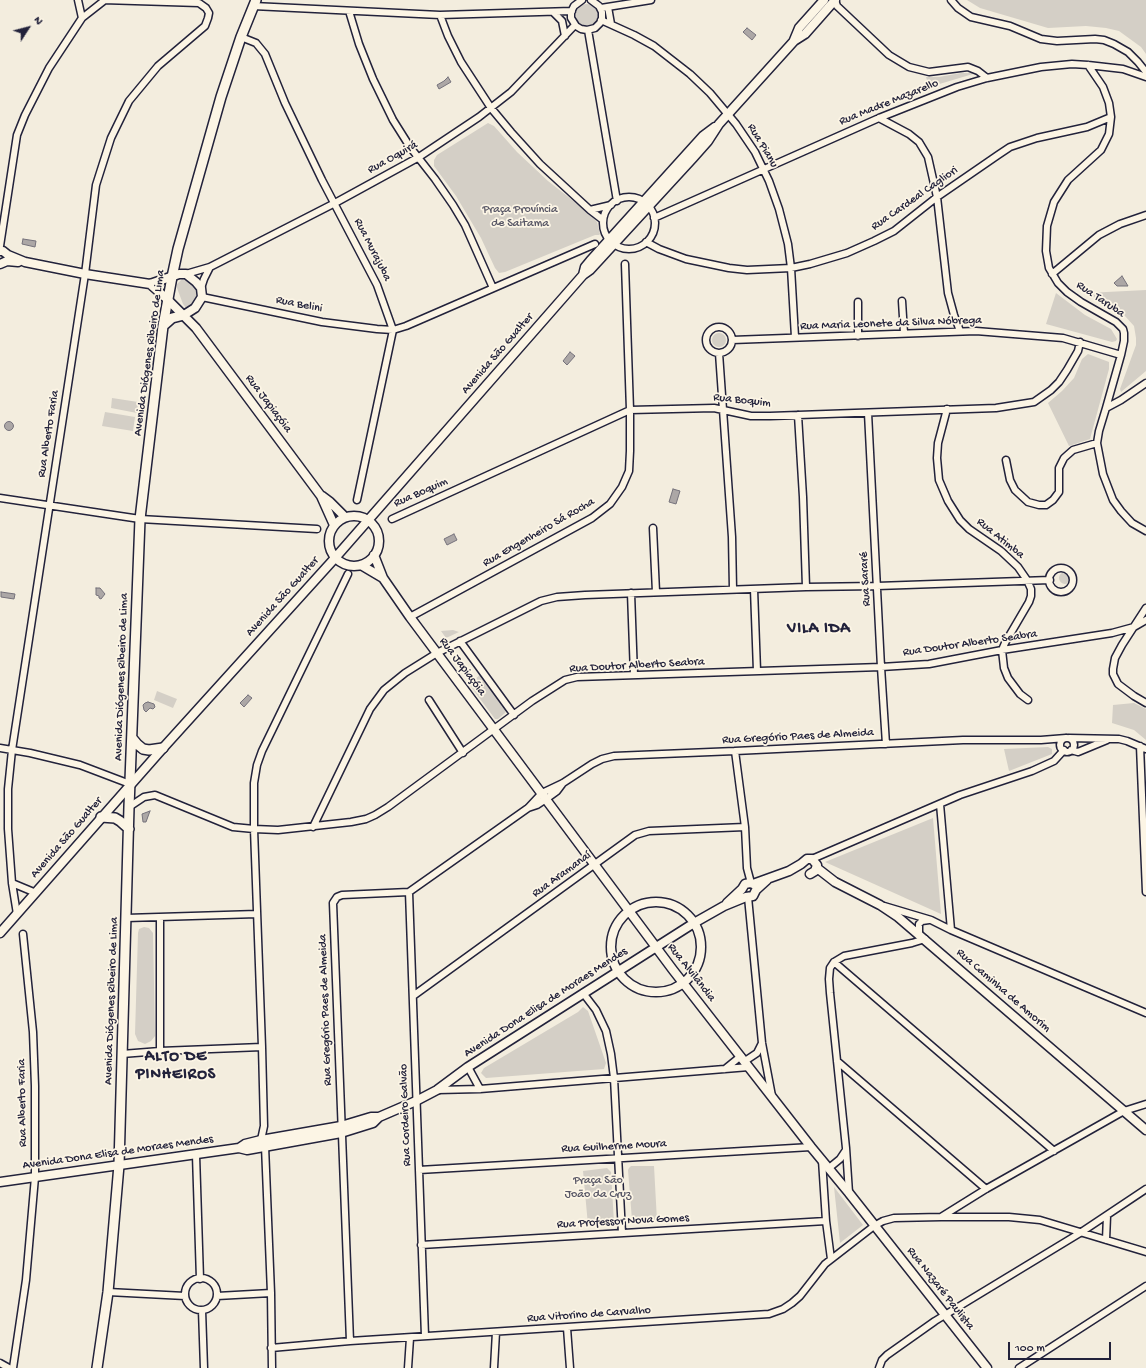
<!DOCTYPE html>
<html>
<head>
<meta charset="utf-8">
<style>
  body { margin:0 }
  #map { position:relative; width:1146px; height:1368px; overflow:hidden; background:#f3edde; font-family:"Gochi Hand",sans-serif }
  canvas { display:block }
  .north { position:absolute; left:8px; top:8px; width:40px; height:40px; -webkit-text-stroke:3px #fcf5e5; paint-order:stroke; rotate:54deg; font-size:11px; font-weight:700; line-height:16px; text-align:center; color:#22223b }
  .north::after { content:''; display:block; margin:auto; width:14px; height:18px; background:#22223b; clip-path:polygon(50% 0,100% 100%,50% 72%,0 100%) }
  .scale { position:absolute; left:1008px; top:1342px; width:103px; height:18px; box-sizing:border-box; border:2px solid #22223b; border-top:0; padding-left:5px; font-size:12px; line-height:14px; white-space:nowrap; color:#22223b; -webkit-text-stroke:3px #fcf5e5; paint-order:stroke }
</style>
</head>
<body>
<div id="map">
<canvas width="1146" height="1368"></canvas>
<div class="north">N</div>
<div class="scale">100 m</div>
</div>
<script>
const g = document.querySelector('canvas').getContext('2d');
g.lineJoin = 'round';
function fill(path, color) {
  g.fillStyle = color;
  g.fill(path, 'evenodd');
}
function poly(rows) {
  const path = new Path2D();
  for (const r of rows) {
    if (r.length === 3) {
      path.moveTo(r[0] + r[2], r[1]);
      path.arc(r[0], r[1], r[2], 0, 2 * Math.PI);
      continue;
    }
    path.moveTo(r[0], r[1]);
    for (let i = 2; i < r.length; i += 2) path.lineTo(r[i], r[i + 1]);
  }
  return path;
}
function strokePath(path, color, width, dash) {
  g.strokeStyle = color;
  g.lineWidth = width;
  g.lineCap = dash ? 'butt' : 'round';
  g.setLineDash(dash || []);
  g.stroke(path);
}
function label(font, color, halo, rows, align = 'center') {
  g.font = font + ' "Gochi Hand",sans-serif';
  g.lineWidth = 3.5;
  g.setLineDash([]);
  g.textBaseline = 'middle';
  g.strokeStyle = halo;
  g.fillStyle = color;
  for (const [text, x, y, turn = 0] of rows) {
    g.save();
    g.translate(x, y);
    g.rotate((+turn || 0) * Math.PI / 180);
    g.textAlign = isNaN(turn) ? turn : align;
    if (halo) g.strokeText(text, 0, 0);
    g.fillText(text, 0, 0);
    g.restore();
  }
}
fill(poly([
  [967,0,1146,0,1146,54,1141,47,1119,31,1106,28,1086,26,1048,28,980,8],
  [587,15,11],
  [961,73,972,73,973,74,926,88,928,83,926,77,939,77],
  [488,123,494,126,517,152,548,181,590,214,597,222,600,234,599,235,595,235,505,272,499,273,495,268,481,238,456,196,434,166,434,160,437,155],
  [183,278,188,278,200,290,198,301,189,308,186,308,183,304,177,288,177,284],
  [1146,290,1146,371,1121,392,1120,389,1136,345,1136,338,1134,326,1125,316,1087,293],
  [1056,293,1085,315,1111,329,1117,339,1116,341,1112,342,1046,324],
  [719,340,7],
  [1088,354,1109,362,1109,369,1090,439,1069,446,1048,403,1062,391,1074,378,1082,359],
  [112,398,138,402,137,413,111,408],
  [105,412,135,417,133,431,102,426],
  [1065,578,6],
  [453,630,459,632,446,638,441,631],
  [480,675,506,710,505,713,498,719,495,719,469,684],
  [157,691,177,699,173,708,154,700],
  [1134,703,1146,709,1146,740,1134,730,1112,723,1113,705],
  [1048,747,1052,749,1052,754,1009,771,1004,749],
  [933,818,941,914,825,862],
  [144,927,149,928,153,933,155,1036,151,1041,145,1044,138,1041,135,1034,138,933,139,929],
  [583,1007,588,1011,606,1063,604,1069,486,1078,481,1073,484,1068,578,1012],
  [631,1166,654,1166,657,1221,635,1222,632,1220,628,1170,629,1168],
  [607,1168,611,1172,614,1223,610,1224,588,1225,583,1171],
  [834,1187,863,1225,840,1243]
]), '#d4cfc6');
const water = poly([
  [747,28,756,35,752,40,743,32,747,28],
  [448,77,451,82,439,89,437,85,444,81,448,77],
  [23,239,36,241,35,247,22,244,23,239],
  [1122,276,1128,286,1117,286,1114,283,1122,276],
  [570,352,575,356,567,365,563,361,570,352],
  [9,426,4.5],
  [673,489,680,491,676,504,669,502,673,489],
  [454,534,457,540,447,545,444,539,454,534],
  [96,588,100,588,105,594,101,599,99,598,99,596,96,595,96,588],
  [1,592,15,594,14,599,1,597,1,592],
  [248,695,252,698,244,707,240,703,248,695],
  [148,702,154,704,155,707,153,709,150,708,146,712,144,710,143,705,145,703,148,702],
  [150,811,146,822,143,822,142,814,150,811]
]);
fill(water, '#aca7a6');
strokePath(water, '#75727b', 1);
const minor = poly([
  [78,0,82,18],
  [582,0,574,6,571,12,571,18,576,26,581,29,587,30,595,28,600,23,602,18,602,12,599,6,591,0],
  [835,0,837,6,889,55,909,67,929,72,968,67,978,71,987,78],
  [951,0,958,8,971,17,1010,26,1041,39,1057,41,1095,39,1104,40,1114,44,1128,52,1138,62,1146,72],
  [253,6,440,15,572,11],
  [608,7,611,24],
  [601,8,651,0],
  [349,11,359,44,373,79,393,120,410,147,435,179,453,205,465,225,493,288],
  [553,12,562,21,565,36],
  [440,15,448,36,461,62,491,108,511,132,540,164,590,210,603,220],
  [601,20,634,35,654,46,690,74,710,93,736,124,755,152,769,181,779,209,788,244,791,268,795,337],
  [588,30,617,201],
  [241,37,256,43,265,54,285,103,322,180,377,285,393,330,357,500],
  [879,118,909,134,919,142,928,157,937,197,948,293,954,315,960,331],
  [629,223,26],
  [590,210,611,205],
  [654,218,879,118,957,87,987,78,1041,67,1072,64,1088,65,1123,69,1146,77],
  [646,242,659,249,686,259,729,268,747,270,791,268,810,264,847,253,874,241,894,231,937,197,998,155,1010,147,1037,138,1087,127,1111,117,1109,103,1103,87,1088,65],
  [0,246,17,135,25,115,49,68,82,18,105,0],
  [186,274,210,267,335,203,419,157,479,117,511,92,575,25],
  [1052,274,1099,235,1120,224,1146,215],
  [201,288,204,279,210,267],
  [202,297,322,322,377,329,393,330,406,326,595,244],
  [902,301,904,333],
  [858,302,858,336],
  [719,340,13],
  [732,340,976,331,1063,338,1121,355],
  [719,353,732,537,733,589],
  [1146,383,1121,400,1106,408,1099,431,1097,443,1103,474,1113,500,1121,511,1132,523,1146,531],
  [1106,408,1121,355,1124,341,1124,333,1123,329,1116,322,1081,302,1067,292,1058,283,1049,268,1046,251,1047,226,1054,202,1068,180,1101,150,1109,134,1111,117],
  [947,409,938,443,937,458,939,480,948,501,960,520,969,529,1001,551,1018,567,1027,580,1031,589,1031,596,1029,602,1005,643,1002,650,1004,668,1008,678,1020,694,1028,700],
  [868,413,881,667,886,744],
  [798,415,803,497,806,587],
  [1006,460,1010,480,1015,490,1028,502,1039,505,1046,505,1053,500,1059,492,1059,468,1064,458,1073,450,1097,443],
  [0,498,140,519,317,529],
  [392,519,630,410,714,408,751,416,770,416,996,408,1034,402,1051,390,1059,382,1067,370,1078,351,1080,342],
  [653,528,656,592],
  [1061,580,12],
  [754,589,757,671],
  [631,593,634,675],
  [1146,608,1122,645,1115,658,1113,669,1113,674,1118,684,1134,696,1146,703],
  [410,617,592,518,610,504,622,487,629,471,630,451,630,410,625,264],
  [460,641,514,715],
  [429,700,463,753],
  [1069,738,1119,739,1127,741,1146,749],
  [1067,745,7],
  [1140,746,1146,892],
  [0,748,30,753,80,765,130,784],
  [1071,750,1078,752,1107,740],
  [735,751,745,827,747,868,751,883],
  [940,804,951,930],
  [129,807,144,797,155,795,233,827,254,829,278,830,351,822,366,819,375,815,388,807,532,701,565,680,577,677,881,667,929,664,1002,650,1112,633,1134,627,1146,620],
  [528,808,537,805,546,799,557,791,563,783],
  [313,827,370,709,384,690,405,673,437,653,541,601,557,597,585,595,806,587,877,586,1050,580],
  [812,859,960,795,1032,771,1054,761,1064,750],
  [12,883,36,893],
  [409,892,425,1336],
  [748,897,762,1043,772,1096],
  [884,906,931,920,951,930,1146,1013],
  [17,914,12,883,8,829,8,789,12,750,85,274,96,185,111,138,129,101,158,66,205,26,208,18,209,13,206,8,199,3,103,0],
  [126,918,257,914],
  [919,934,919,924,922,921,929,920],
  [834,962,1054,1151],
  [583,993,596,1010,606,1031,611,1054,614,1078,622,1233],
  [413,996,635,835,649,831,745,827],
  [160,1051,160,917],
  [122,1054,160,1051,262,1047],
  [745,1061,757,1053,762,1043],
  [837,1061,986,1189],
  [468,1067,480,1089],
  [725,1069,741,1056],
  [437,1090,480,1089,749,1067],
  [263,1142,261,1140,264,1126,262,1047,254,829,254,783,257,765,262,751,348,574],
  [266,1143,265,1146,271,1293,272,1368],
  [196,1155,200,1279],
  [822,1160,826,1221,831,1259],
  [829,1168,840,1159,846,1150],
  [419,1170,811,1147],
  [849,1193,846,1148,830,993,829,979,830,968,834,962,844,956,912,943,925,939],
  [941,1217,1009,1217,1040,1220,1146,1252],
  [1106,1240,1107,1216],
  [421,1245,826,1221],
  [201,1294,16],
  [108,1292,185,1296],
  [217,1296,271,1293],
  [202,1310,204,1368],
  [567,1328,570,1368],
  [350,1341,333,903,337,897,342,895,409,892,528,808,542,793,563,783,592,764,602,759,614,756,735,751,963,740,1041,740,1066,738],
  [271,1348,350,1341,769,1314,783,1309,792,1303,800,1296,825,1264,874,1226,883,1221,894,1218,941,1217,986,1189,1124,1111,1146,1104],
  [0,1363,9,1368],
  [13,1368,26,1280,35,1177,35,1086,33,1032,23,934],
  [408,1368,410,1338],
  [494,1368,496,1332],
  [879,1368,882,1360,887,1355,935,1321,1080,1233,1146,1189],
  [1019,1368,1146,1286]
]);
const tertiary = poly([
  [794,40,799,28,824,0],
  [0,251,3,251,8,255,25,262,85,274,150,284,179,274,186,274,196,282,201,288,202,297,195,308,184,315],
  [0,264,7,261,18,262],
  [583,275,585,267,590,261,703,136,715,127],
  [150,284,167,299,196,328,321,496,334,525],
  [322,496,330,502,345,517],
  [354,541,25],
  [374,555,383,578,410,617,673,970,811,1147,849,1193,987,1368],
  [361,565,383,578],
  [817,868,835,882,880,905,898,917,1146,1130],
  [656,947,45],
  [727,903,742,889,745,884,750,883,753,884,789,871,801,864,807,859,812,859,817,865,815,871,810,874],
  [0,933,163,748,335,558,583,275,590,270,693,158,708,141,719,124,794,41,805,34,835,0],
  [239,1148,245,1144,261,1140,341,1126,371,1117,379,1117],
  [0,1182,239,1148,247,1150,341,1133,373,1123,379,1117,416,1101,437,1090,468,1067,694,923,724,906,746,897,753,896,756,890,767,880]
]);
const secondary = poly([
  [163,326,172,318,184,315],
  [132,738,137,744,143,749,149,750,163,748],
  [101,817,115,818,120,821,129,829],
  [97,1368,108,1292,119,1165,129,807,140,519,163,326,172,277,178,249,221,97,241,37,256,0]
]);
strokePath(minor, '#22223b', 9);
strokePath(tertiary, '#22223b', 11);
strokePath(secondary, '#22223b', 12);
strokePath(minor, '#fcf5e5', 6);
strokePath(tertiary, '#fcf5e5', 8);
strokePath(secondary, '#fcf5e5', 9);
label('12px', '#22223b', '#fcf5e5', [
  ["Rua Madre Mazarello",889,103,-22],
  ["Rua Pianu",762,146,59],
  ["Rua Oquirá",393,158,-29],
  ["Rua Cardeal Cagliori",915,199,-35],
  ["Rua Murajuba",372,250,63],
  ["Rua Taruba",1100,300,34],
  ["Rua Belini",299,305,11],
  ["Rua Maria Leonete da Silva Nóbrega",891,324,-2],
  ["Avenida Diógenes Ribeiro de Lima",150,353,-82],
  ["Avenida São Gualter",498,354,-49],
  ["Rua Boquim",742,401,6],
  ["Rua Japiaçóia",268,404,53],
  ["Rua Alberto Faria",49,434,-81],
  ["Rua Boquim",421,493,-24],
  ["Rua Engenheiro Sá Rocha",539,533,-30],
  ["Rua Atimba",1000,539,39],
  ["Rua Sararé",866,579,-93],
  ["Avenida São Gualter",283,597,-48],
  ["Rua Doutor Alberto Seabra",970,644,-8],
  ["Rua Doutor Alberto Seabra",637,666,-3],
  ["Rua Japiaçóia",462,667,53],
  ["Avenida Diógenes Ribeiro de Lima",122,677,-88],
  ["Rua Gregório Paes de Almeida",798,737,-3],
  ["Avenida São Gualter",67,838,-49],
  ["Rua Aramanaí",562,875,-36],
  ["Rua Alvilândia",691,973,52],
  ["Rua Caminha de Amorim",1003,991,41],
  ["Avenida Diógenes Ribeiro de Lima",112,1001,-88],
  ["Avenida Dona Elisa de Moraes Mendes",546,1003,-33],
  ["Rua Gregório Paes de Almeida",326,1010,-92],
  ["Rua Alberto Faria",23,1103,-91],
  ["Rua Cordeiro Galvão",406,1115,-92],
  ["Rua Guilherme Moura",614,1147,-3],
  ["Avenida Dona Elisa de Moraes Mendes",118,1153,-8],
  ["Rua Professor Nova Gomes",623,1222,-3],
  ["Rua Nazaré Paulista",940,1289,52],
  ["Rua Vitorino de Carvalho",589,1315,-4]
]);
label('12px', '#575665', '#fcf5e5', [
  ["Praça Província",520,210],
  ["de Saitama",520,224],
  ["Praça São",598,1181],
  ["João da Cruz",598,1195]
]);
g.letterSpacing = '1px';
label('bold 16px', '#22223b', '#fcf5e5', [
  ["VILA IDA",819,630],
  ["ALTO DE",176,1058],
  ["PINHEIROS",176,1076]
]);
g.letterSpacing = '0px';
</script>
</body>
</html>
